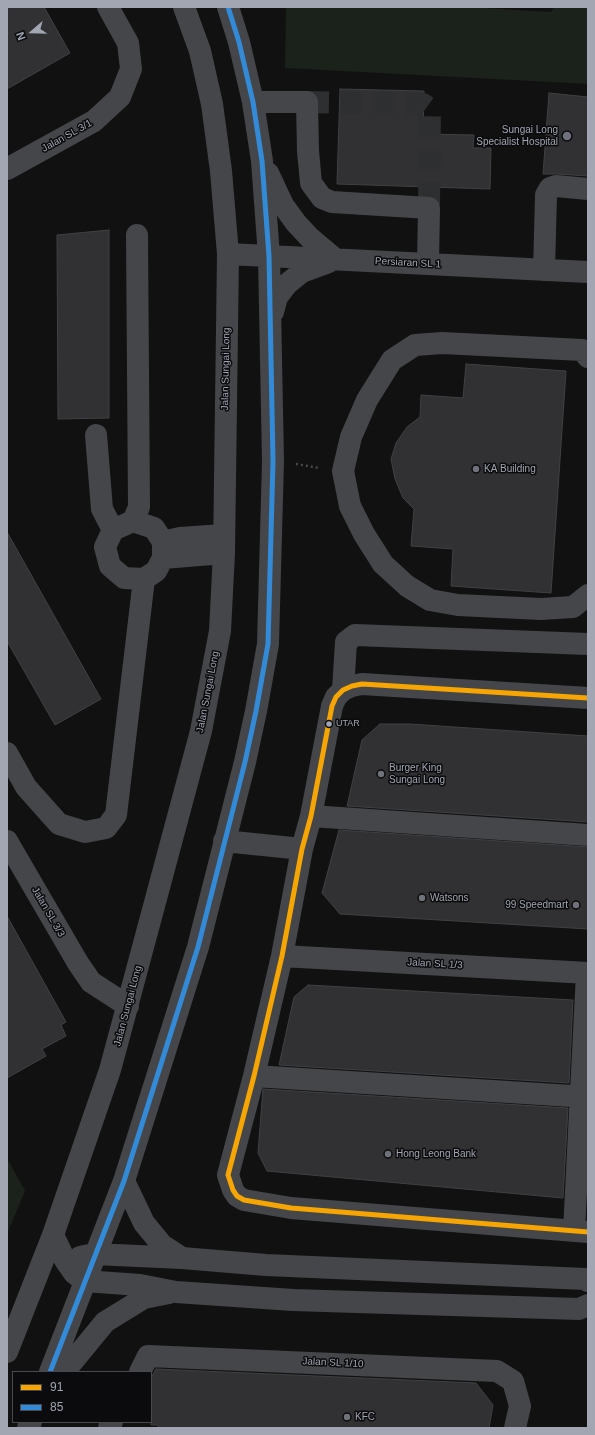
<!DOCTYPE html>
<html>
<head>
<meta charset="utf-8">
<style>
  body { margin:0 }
  #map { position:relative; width:595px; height:1435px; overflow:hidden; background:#111; font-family:Arial,sans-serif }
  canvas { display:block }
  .frame { position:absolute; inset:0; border:8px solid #a1a6b2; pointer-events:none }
  .legend { position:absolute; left:12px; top:1371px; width:140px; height:52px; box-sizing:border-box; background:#0b0b0d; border:1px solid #47494f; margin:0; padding:5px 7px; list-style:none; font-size:12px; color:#a1a6b2 }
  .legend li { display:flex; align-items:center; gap:8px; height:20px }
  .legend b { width:20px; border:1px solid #47494f }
  .north { position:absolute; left:12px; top:12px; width:40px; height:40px; -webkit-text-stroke:3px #0b0b0d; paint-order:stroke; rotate:250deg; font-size:11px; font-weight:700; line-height:16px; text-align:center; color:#a1a6b2 }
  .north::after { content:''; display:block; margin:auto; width:14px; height:18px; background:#a1a6b2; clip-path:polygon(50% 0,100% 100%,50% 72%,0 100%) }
</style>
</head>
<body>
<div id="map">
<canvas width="595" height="1435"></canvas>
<div class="frame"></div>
<ul class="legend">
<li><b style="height:5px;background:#f7a600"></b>91</li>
<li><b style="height:5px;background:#338bd7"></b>85</li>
</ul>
<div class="north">N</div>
</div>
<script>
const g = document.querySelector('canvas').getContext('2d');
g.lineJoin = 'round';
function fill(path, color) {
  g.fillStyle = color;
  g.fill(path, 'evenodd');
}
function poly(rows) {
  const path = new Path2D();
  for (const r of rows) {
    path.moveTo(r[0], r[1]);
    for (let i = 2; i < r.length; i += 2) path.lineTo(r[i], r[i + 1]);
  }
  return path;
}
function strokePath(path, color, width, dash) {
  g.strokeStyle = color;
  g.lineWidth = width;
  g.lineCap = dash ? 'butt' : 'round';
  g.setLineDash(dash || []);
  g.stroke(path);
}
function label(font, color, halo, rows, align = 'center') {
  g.font = font + ' Arial,sans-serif';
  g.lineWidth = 3;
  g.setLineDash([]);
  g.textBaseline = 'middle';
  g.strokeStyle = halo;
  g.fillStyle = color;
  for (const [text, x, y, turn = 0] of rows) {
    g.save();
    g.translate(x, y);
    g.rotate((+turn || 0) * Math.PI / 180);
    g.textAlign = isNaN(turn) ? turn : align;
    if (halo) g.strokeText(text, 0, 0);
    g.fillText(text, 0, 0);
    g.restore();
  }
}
fill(poly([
  [286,7,468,7,551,12,554,7,588,7,588,84,285,68],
  [7,1158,25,1191,7,1234]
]), '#1b211b');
const building = poly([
  [7,7,44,7,70,53,7,89,7,7],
  [340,89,424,91,423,134,474,135,473,148,491,148,490,189,337,184,340,89],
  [549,93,588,97,588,176,557,174,543,174,549,93],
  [109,230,109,418,58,419,57,235,109,230],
  [466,364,566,371,551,593,451,586,453,549,411,546,414,509,403,498,395,479,391,459,396,443,407,427,420,417,421,395,463,398,466,364],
  [7,532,101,699,55,725,7,641,7,532],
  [380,724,410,724,588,736,588,822,347,806,362,740,380,724],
  [339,830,588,847,588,929,340,914,322,893,339,830],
  [7,916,66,1022,61,1025,66,1036,42,1049,46,1056,7,1078,7,916],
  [308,985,573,1000,569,1083,279,1065,294,997,308,985],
  [263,1089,568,1108,563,1198,267,1171,258,1153,263,1089],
  [156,1369,476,1383,493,1405,489,1428,158,1428,158,1425,151,1425,151,1378,156,1369]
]);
fill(building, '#313133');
strokePath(building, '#404144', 1);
strokePath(poly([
  [307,102,423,104,430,109,429,208]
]), '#2e2f31', 22, [22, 11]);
strokePath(poly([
  [296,464,319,468]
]), '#47484b', 2.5, [2, 3]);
strokePath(poly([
  [253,102,307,102,308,151,311,183,322,198,332,202,429,208,428,264],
  [7,169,94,121,120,97,131,69,128,43,108,7],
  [268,173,283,205,296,223,310,238,335,259],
  [228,254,588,272],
  [544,270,546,195,550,188,556,186,588,189],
  [273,312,277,297,287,284,302,272,329,262],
  [588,357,582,350,442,343,415,345,392,360,367,400,351,437,343,471,350,506,364,534,383,564,407,586,430,600,458,605,541,609,573,607,588,595],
  [96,435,102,509,113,530],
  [133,521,139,507,137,235],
  [133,521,154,528,163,542,163,558,156,571,144,579,124,578,110,566,105,547,113,530,133,521],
  [163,542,180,538,223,535],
  [163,558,224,553],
  [343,690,346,642,355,635,588,644],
  [588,698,362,684,352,686,343,690,336,697,332,706,311,816,302,849,282,956,254,1076,228,1175,233,1190,237,1196,244,1200,291,1208,588,1232],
  [7,753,26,787,59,824,85,832,106,828,116,815,144,579],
  [311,816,588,835],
  [7,841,78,963,91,982,128,1006],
  [224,841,302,849],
  [282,956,588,973],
  [254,1076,588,1097],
  [124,1181,144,1223,162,1245,182,1258],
  [574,1231,587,973],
  [53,1235,65,1260,74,1273,84,1281,140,1285,176,1292,293,1300,579,1309,588,1305],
  [80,1257,94,1254,182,1258,266,1265,585,1279,588,1281],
  [7,1352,53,1235,110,1070,201,731,220,631,224,553,228,254,221,171,212,104,200,51,184,7],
  [50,1372,124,1181,198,947,245,762,256,711,268,644,273,461,269,256,262,161,253,102,239,42,228,7],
  [64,1372,105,1322,144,1298,169,1293],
  [140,1372,148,1356,497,1371,513,1381,520,1406,515,1428],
  [28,1428,31,1422],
  [109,1428,112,1422]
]), '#45464a', 22);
strokePath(poly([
  [588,698,362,684,352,686,343,690,336,697,332,706,311,816,302,849,282,956,254,1076,228,1175,233,1190,237,1196,244,1200,291,1208,588,1232]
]), '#f7a600', 5);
strokePath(poly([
  [50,1372,124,1181,198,947,245,762,256,711,268,644,273,461,269,256,262,161,253,102,239,42,228,7]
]), '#338bd7', 5);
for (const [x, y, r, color] of [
  [567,136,5,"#6f727a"],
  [476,469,4,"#6f727a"],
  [329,724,3.5,"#a1a6b2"],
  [381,774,4,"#6f727a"],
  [422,898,4,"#6f727a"],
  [576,905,4,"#6f727a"],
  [388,1154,4,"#6f727a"],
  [347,1417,4,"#6f727a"]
]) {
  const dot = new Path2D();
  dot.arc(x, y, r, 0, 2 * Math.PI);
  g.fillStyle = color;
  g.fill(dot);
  strokePath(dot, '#0b0b0d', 1.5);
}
label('9px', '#a1a6b2', '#0b0b0d', [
  ["UTAR",336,724]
], 'left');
label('10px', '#a1a6b2', '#0b0b0d', [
  ["Sungai Long",558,130,"right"],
  ["Specialist Hospital",558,142,"right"],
  ["KA Building",484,469],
  ["Burger King",389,768],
  ["Sungai Long",389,780],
  ["Watsons",430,898],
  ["99 Speedmart",568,905,"right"],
  ["Hong Leong Bank",396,1154],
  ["KFC",355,1417]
], 'left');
label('10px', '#a1a6b2', '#0b0b0d', [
  ["Jalan SL 3/1",67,136,-29],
  ["Persiaran SL 1",408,263,3],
  ["Jalan Sungai Long",226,369,-89],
  ["Jalan Sungai Long",208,692,-79],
  ["Jalan SL 3/3",48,912,60],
  ["Jalan SL 1/3",435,964,3],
  ["Jalan Sungai Long",128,1006,-75],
  ["Jalan SL 1/10",333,1363,3]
]);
</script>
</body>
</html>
